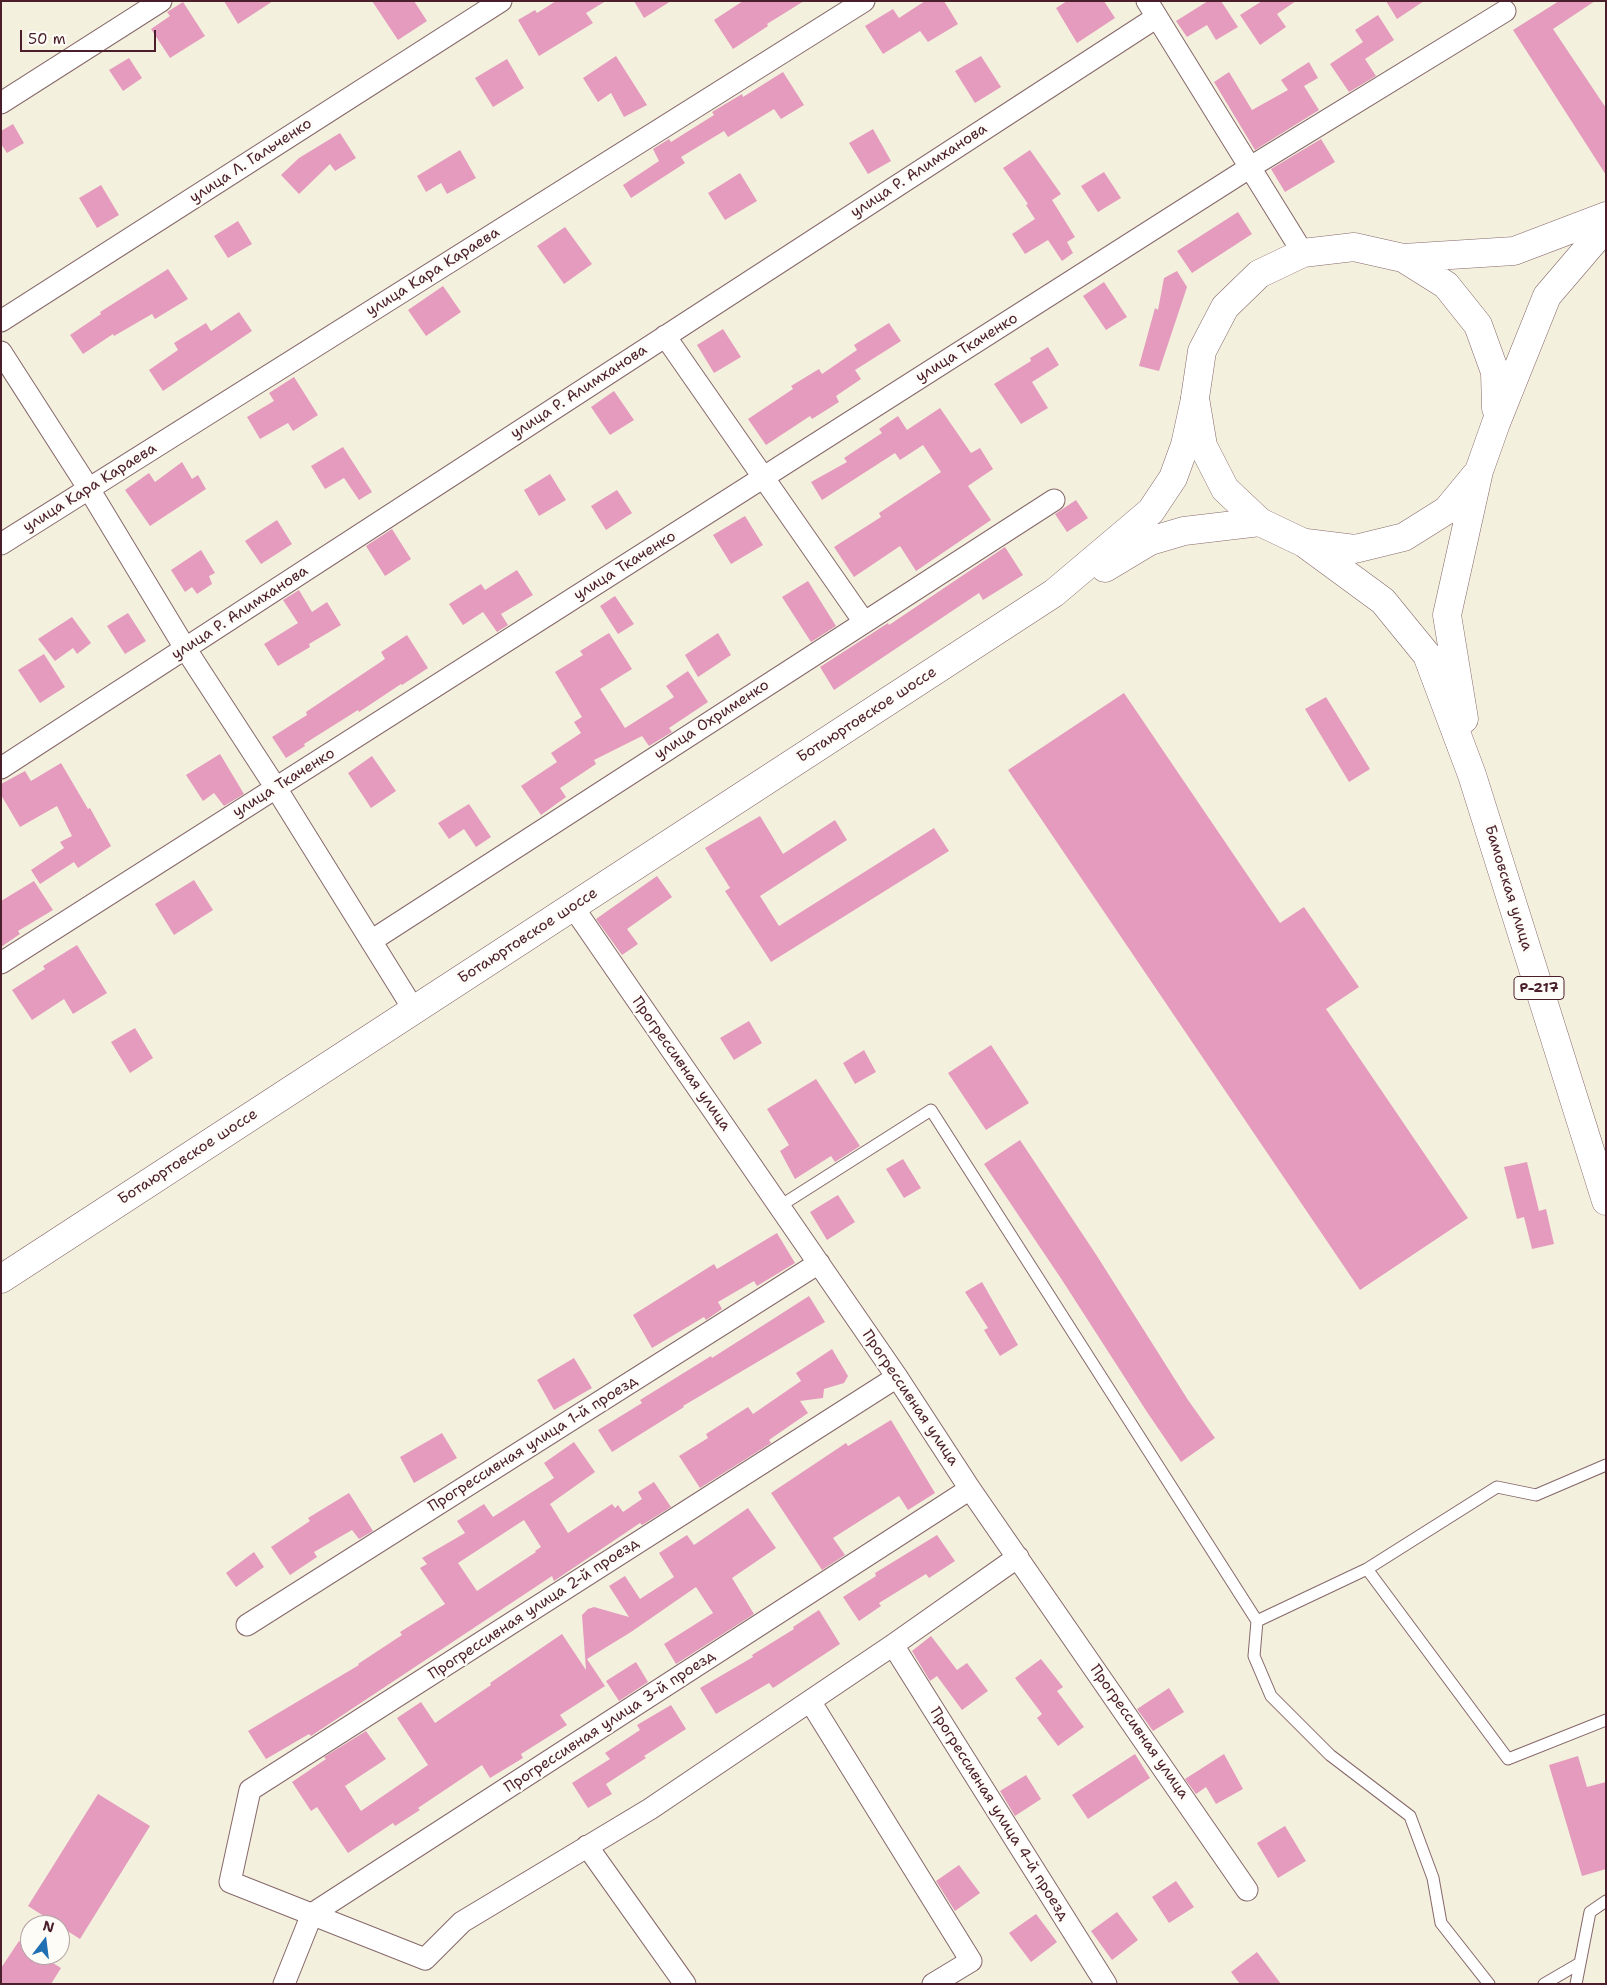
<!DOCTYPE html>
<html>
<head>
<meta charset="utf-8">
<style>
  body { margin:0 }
  #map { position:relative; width:1607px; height:1985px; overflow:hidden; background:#f4f0de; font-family:"Shantell Sans",sans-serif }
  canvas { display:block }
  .frame { position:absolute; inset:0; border:2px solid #4a1f2b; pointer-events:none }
  .north { position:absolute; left:20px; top:1915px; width:50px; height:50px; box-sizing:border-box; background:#fdfcf7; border:1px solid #b5a4a5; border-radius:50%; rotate:15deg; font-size:14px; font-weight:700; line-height:20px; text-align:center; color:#4a1f2b }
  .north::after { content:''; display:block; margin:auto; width:18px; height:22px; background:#1f6fb2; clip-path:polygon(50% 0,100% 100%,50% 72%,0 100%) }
  .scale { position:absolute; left:20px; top:30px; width:136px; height:22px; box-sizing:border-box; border:2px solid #4a1f2b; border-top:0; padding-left:6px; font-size:15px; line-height:18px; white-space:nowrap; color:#4a1f2b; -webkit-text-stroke:4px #fdfcf7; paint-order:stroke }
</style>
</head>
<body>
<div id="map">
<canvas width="1607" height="1985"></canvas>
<div class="frame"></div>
<div class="north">N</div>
<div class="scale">50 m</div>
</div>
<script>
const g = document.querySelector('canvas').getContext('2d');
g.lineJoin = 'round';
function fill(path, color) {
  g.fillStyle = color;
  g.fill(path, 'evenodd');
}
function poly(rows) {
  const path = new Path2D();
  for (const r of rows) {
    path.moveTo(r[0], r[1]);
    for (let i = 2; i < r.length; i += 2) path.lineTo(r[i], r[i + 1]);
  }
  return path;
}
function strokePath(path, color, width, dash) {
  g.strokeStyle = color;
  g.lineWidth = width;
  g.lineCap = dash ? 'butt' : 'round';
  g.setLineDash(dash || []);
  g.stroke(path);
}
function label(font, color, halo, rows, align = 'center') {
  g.font = font + ' "Shantell Sans",sans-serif';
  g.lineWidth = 5;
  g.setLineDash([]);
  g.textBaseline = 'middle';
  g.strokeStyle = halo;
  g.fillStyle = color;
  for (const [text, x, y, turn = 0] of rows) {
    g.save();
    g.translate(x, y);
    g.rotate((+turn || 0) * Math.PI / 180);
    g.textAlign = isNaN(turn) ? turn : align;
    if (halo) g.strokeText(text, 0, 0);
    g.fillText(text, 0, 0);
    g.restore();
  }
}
fill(poly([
  [224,1,273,1,238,24],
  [372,1,414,1,427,21,398,40],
  [556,1,606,1,586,13,593,23,539,56,518,20,535,10,537,13],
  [634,1,671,1,644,18],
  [743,1,804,1,767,24,768,26,733,49,714,20],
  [925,1,944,1,958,24,928,42,920,31,883,54,865,26,893,9,899,18],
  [1067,1,1104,1,1115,18,1077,43,1056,8],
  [1208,1,1221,1,1238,27,1216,40,1207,25,1187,37,1176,21],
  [1262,1,1296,1,1277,14,1286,27,1260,45,1240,15],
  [1386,1,1424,1,1397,19],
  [1559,1,1595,1,1553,29,1606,108,1606,175,1513,30],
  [183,2,205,36,170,58,151,29,170,16,167,12],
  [1378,15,1394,40,1365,59,1376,76,1349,92,1330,64,1363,42,1355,30],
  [616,56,647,105,624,117,611,93,598,102,583,78],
  [981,56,1001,87,975,103,955,71],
  [129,58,142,78,123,91,109,70],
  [507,59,524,88,493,107,475,78],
  [1309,62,1318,78,1304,86,1319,110,1255,150,1214,82,1229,72,1252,110,1288,90,1281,80],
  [783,72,804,105,781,119,774,109,728,137,724,131,681,157,685,163,631,198,623,185,659,161,653,149,669,139,671,142,714,115,712,112,742,94,743,97],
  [13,124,24,143,7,153,1,144,1,131],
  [873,129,891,161,868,174,849,143],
  [340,133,356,158,335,171,330,164,299,194,281,175,299,158],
  [1321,139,1335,162,1285,192,1271,169],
  [460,150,476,178,447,194,441,183,426,192,417,176],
  [1030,150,1061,194,1052,200,1075,237,1067,242,1073,253,1062,261,1048,240,1025,254,1012,234,1035,219,1026,205,1028,204,1003,168],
  [1104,172,1121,198,1098,212,1081,186],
  [740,173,757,201,725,220,708,193],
  [101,185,119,215,97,228,79,198],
  [1238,212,1252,234,1192,273,1177,251],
  [238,221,252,244,228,258,214,236],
  [565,227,592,264,564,284,537,246],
  [168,269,188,299,155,319,152,314,114,336,113,334,83,354,70,335,101,314,100,312],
  [1177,271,1187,287,1159,371,1139,366,1155,308,1158,310,1164,278],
  [1104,282,1127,317,1106,330,1083,296],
  [443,286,461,312,426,336,408,310],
  [239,312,252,331,163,391,149,370,178,350,174,343,206,323,211,331],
  [889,323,901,341,855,370,861,379,836,396,839,402,812,419,810,416,766,445,748,419,793,389,791,386,819,369,822,374,857,350,854,345],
  [723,329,741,357,714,373,697,345],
  [1048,347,1059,365,1032,382,1048,408,1021,424,994,384,1031,361,1030,358],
  [294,377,318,415,293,431,288,423,260,439,247,417,274,401,269,393],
  [614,391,634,420,610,435,591,407],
  [940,408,971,453,980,448,993,469,968,486,991,520,916,571,900,546,854,577,834,547,881,517,879,513,941,472,923,445,900,460,895,453,822,500,811,482,847,462,844,458,882,433,879,429,898,416,907,430],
  [343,447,372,492,359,500,344,478,325,489,311,466],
  [182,462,192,479,198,475,206,489,150,526,125,490,149,473,155,482],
  [550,474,566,500,539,516,524,490],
  [617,490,632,513,606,530,591,506],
  [1076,500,1088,518,1067,532,1055,514],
  [745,516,763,545,731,564,713,535],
  [277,520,292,544,261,564,245,541],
  [392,529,411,559,385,576,366,546],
  [1005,547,1023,575,983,600,979,593,834,690,820,667,888,623,889,625],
  [201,550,215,573,209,576,212,584,197,594,192,587,185,592,171,570],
  [517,570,533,595,501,614,508,625,497,632,483,612,463,625,449,604,481,584,485,590],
  [808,581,836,626,811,642,782,597],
  [299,590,312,612,327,602,341,625,309,644,310,647,278,666,264,644,298,623,283,600],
  [615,596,634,624,618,634,600,606],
  [128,613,146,641,125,654,107,626],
  [72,617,91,643,77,654,73,648,55,661,38,639],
  [609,633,632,669,600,689,625,728,674,697,666,686,688,671,708,702,669,728,672,732,649,746,642,736,594,760,596,764,560,788,566,797,541,815,521,786,557,762,551,753,581,733,574,722,582,717,555,672,583,655,580,651],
  [718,633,731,655,698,677,685,655],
  [407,635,428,668,402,685,401,684,359,712,358,710,304,744,305,746,286,758,272,737,307,715,306,712,385,659,381,652],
  [44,654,65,687,40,703,18,670],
  [1124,693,1280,923,1304,907,1359,987,1326,1009,1468,1218,1360,1290,1008,770],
  [1326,697,1370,769,1349,782,1305,709],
  [220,754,244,794,224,806,214,793,203,801,186,775],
  [372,756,396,791,371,808,348,773],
  [61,763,88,809,90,808,111,846,78,868,74,862,40,884,31,870,64,848,60,842,72,836,57,806,20,827,1,795,1,784,25,771,31,781],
  [469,804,491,837,476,847,464,829,449,839,438,823],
  [760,816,783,854,835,820,847,840,760,896,779,926,934,828,949,851,771,962,725,891,730,888,705,848],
  [657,876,672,897,627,929,638,944,622,955,596,919],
  [194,880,213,910,174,935,155,904],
  [34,881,53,910,18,931,20,934,1,947,1,901],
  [77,945,107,993,73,1014,64,999,32,1020,12,990,45,969,43,966],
  [749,1021,762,1043,734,1060,720,1038],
  [135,1028,153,1058,130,1073,111,1042],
  [991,1045,1029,1103,986,1130,948,1073],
  [864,1050,876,1072,855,1084,843,1063],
  [816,1079,860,1146,835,1162,831,1156,795,1179,780,1151,789,1145,767,1109],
  [1020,1140,1097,1256,1188,1400,1215,1438,1181,1462,1147,1412,1062,1280,984,1164],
  [903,1159,921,1188,904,1198,886,1169],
  [1527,1162,1539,1211,1546,1209,1554,1244,1532,1249,1524,1217,1517,1219,1504,1167],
  [838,1195,855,1222,827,1240,810,1212],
  [777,1233,795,1263,757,1286,754,1281,718,1302,722,1309,706,1320,704,1317,652,1348,633,1315,714,1264,717,1269],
  [982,1282,1018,1345,1000,1356,984,1330,988,1328,965,1292],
  [809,1296,825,1322,683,1406,684,1407,612,1452,598,1430,642,1403,640,1400,711,1356,712,1358],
  [832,1349,848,1376,844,1383,824,1389,823,1398,800,1401,808,1413,769,1440,771,1443,700,1488,679,1456,708,1438,706,1434,748,1407,753,1414,801,1381,796,1373],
  [574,1358,592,1388,554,1410,537,1380],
  [891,1420,935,1493,908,1510,899,1496,833,1538,845,1555,822,1570,771,1493,846,1443,848,1446],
  [442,1433,457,1458,414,1483,400,1457],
  [574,1442,595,1472,550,1504,568,1533,612,1504,615,1508,618,1505,623,1512,642,1499,638,1492,654,1482,671,1507,642,1525,640,1523,554,1581,552,1576,311,1736,309,1734,266,1759,248,1731,359,1665,358,1664,402,1635,400,1632,445,1604,420,1568,427,1564,422,1558,465,1533,457,1521,484,1504,493,1517,554,1478,544,1463],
  [524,1520,541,1547,535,1551,536,1552,477,1591,458,1563],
  [349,1493,373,1531,359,1539,352,1530,314,1552,317,1557,290,1575,271,1547,310,1521,308,1518],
  [748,1508,776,1548,732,1578,754,1614,676,1664,664,1644,713,1613,696,1587,631,1632,587,1659,605,1686,560,1715,567,1725,521,1754,523,1758,490,1778,482,1765,418,1808,420,1810,395,1826,393,1823,348,1853,317,1807,311,1811,292,1782,326,1759,324,1757,366,1731,386,1759,345,1786,361,1811,428,1765,397,1718,421,1702,435,1723,491,1685,490,1683,562,1634,586,1670,582,1615,588,1609,594,1607,629,1617,609,1586,625,1576,640,1599,674,1577,659,1553,687,1535,694,1545],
  [937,1535,955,1561,929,1578,926,1574,879,1603,881,1606,859,1621,843,1597,876,1576,875,1573],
  [254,1552,264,1567,236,1587,226,1573],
  [819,1610,840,1644,773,1688,769,1683,716,1714,700,1688,753,1657,752,1655,794,1629,793,1627],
  [931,1636,957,1670,967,1663,988,1691,962,1710,937,1676,930,1681,912,1651],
  [1041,1659,1063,1687,1057,1691,1084,1727,1058,1746,1037,1718,1042,1714,1015,1678],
  [636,1662,648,1682,619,1701,606,1681],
  [1169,1688,1184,1712,1153,1731,1137,1709],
  [671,1705,686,1729,644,1756,646,1758,606,1784,612,1794,588,1808,572,1783,610,1759,605,1753,640,1730,637,1725],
  [1135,1754,1150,1778,1088,1819,1072,1795],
  [1224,1754,1243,1789,1216,1804,1206,1787,1196,1794,1185,1779],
  [1578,1756,1587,1787,1606,1782,1606,1869,1582,1876,1549,1765],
  [1026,1775,1041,1799,1015,1816,1000,1791],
  [98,1794,150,1826,80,1939,28,1906],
  [1285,1826,1306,1861,1278,1878,1257,1843],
  [959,1865,980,1893,955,1911,936,1881],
  [1176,1881,1194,1907,1169,1923,1152,1897],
  [1117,1912,1138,1940,1112,1960,1091,1931],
  [1036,1914,1057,1942,1031,1962,1009,1933],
  [19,1941,30,1948,30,1955,40,1955,61,1968,51,1984,1,1984,1,1968],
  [1257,1952,1281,1984,1240,1984,1231,1972]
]), '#e49bbd');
const lane = poly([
  [780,1206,931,1110,1257,1621,1367,1569,1508,1759,1606,1720],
  [1367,1569,1497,1487,1536,1495,1606,1465],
  [1257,1621,1254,1656,1271,1696,1330,1755,1410,1816,1433,1878,1441,1923,1489,1984],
  [1544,1984,1580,1963],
  [1576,1984,1590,1912,1606,1901]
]);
const street = poly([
  [1147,1,1303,253],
  [1,103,161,1],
  [1,321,501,1],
  [665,336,864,622],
  [1,352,89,489,185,648,276,788,414,1010],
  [1,544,864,1],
  [1,768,1157,17],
  [573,907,897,1377,970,1489,1247,1890],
  [371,941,1054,500],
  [1,963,1249,168,1505,11],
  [897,1377,250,1790,230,1882,425,1959,462,1922,650,1809,893,1645,1018,1557],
  [247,1625,819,1263],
  [893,1645,1106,1984],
  [810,1701,971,1961,933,1984],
  [587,1846,685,1984],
  [284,1984,312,1914,970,1489]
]);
const primary = poly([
  [1105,568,1150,541,1184,531,1260,522],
  [1,1279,1054,593,1151,511,1173,478,1185,445,1195,399]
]);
const highway = poly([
  [1606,216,1514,251,1403,258,1354,247,1303,253,1259,274,1225,307,1202,351,1195,398,1203,446,1225,489,1260,522,1304,543,1383,601,1427,655,1472,775,1606,1201],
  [1403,258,1446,285,1478,325,1495,372,1496,408],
  [1306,543,1355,549,1404,537,1447,510,1475,476],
  [1464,719,1447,615,1479,471,1496,423,1547,296,1606,227]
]);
strokePath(lane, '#86686a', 13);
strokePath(street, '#86686a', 23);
strokePath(primary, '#86686a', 29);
strokePath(highway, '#86686a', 29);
strokePath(lane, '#fff', 11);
strokePath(street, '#fff', 21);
strokePath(primary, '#fff', 28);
strokePath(highway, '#fff', 28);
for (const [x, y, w] of [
  [1539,988,50]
]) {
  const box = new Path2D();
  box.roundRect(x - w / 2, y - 11.5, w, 23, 4);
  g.fillStyle = '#fdfcf7';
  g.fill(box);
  strokePath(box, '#4a1f2b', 1);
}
label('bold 14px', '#4a1f2b', null, [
  ["Р-217",1539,988]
]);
label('15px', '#4a1f2b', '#fdfcf7', [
  ["улица Л. Гальченко",251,161,-33],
  ["улица Р. Алимханова",919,171,-33],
  ["улица Кара Караева",433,272,-32],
  ["улица Ткаченко",967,348,-32],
  ["улица Р. Алимханова",579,392,-33],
  ["улица Кара Караева",90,488,-32],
  ["улица Ткаченко",625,566,-32],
  ["улица Р. Алимханова",240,613,-33],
  ["Ботаюртовское шоссе",867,715,-33],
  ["улица Охрименко",712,720,-33],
  ["улица Ткаченко",284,783,-32],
  ["Бамовская улица",1508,888,73],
  ["Ботаюртовское шоссе",528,936,-33],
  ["Прогрессивная улица",681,1064,55],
  ["Ботаюртовское шоссе",188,1157,-33],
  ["Прогрессивная улица",910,1398,56],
  ["Прогрессивная улица 1-й проезд",533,1444,-32],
  ["Прогрессивная улица 2-й проезд",534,1609,-33],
  ["Прогрессивная улица 3-й проезд",610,1722,-33],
  ["Прогрессивная улица",1139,1732,55],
  ["Прогрессивная улица 4-й проезд",999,1814,58]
]);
</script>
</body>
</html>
